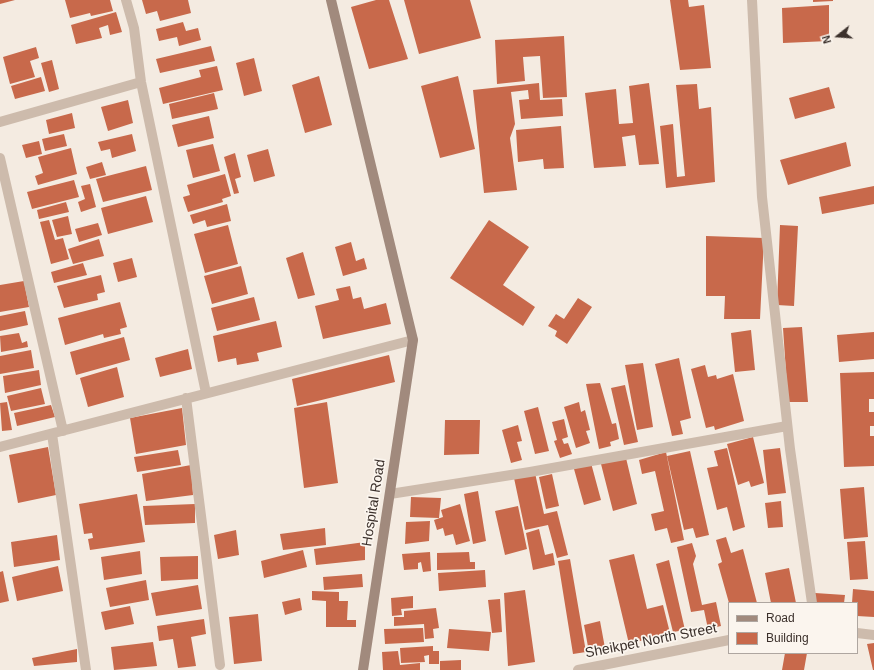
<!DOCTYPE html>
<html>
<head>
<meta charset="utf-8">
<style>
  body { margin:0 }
  #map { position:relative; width:874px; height:670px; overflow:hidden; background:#f4ebe1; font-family:Helvetica,sans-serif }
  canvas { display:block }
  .legend { position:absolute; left:728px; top:602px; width:130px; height:52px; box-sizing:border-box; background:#fbf5ee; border:1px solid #aea6a0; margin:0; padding:5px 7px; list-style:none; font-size:12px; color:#3b302b }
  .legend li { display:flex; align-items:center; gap:8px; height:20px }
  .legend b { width:20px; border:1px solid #aea6a0 }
  .north { position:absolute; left:818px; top:16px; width:40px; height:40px; -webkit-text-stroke:3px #fbf5ee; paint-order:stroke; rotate:253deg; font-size:11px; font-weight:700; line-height:16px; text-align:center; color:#3b302b }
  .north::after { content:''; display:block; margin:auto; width:14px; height:18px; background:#3b302b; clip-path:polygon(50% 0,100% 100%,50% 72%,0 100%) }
</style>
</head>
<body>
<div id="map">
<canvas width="874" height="670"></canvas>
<ul class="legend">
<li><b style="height:5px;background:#a18a7d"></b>Road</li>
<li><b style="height:11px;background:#c8694b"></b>Building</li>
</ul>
<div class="north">N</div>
</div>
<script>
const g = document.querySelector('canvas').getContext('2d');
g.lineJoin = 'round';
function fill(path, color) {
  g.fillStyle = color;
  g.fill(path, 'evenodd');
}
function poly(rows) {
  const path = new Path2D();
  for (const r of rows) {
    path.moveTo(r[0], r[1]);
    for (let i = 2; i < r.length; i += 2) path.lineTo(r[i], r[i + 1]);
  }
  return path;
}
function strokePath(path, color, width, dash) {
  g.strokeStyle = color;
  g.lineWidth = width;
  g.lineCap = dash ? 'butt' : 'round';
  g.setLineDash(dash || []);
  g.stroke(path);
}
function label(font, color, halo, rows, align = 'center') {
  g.font = font + ' Helvetica,sans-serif';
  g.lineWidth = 3.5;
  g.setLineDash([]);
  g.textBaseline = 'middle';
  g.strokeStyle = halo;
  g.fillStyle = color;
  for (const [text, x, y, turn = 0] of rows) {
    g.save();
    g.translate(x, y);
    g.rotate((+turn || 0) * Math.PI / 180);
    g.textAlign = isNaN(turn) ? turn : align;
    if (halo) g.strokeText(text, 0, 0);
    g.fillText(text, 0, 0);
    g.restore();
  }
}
fill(poly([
  [0,0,15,0,0,4],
  [65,0,110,0,113,11,91,16,90,13,70,18],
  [142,0,188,0,191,13,160,21,157,11,146,14],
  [376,0,389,0,408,59,369,69,351,7],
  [404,0,470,0,481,38,419,54],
  [670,0,688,0,689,7,704,5,711,68,680,70],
  [813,0,833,0,833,1,813,2],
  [829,5,829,41,783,43,782,8],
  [116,12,122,32,110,35,108,25,99,28,102,38,76,44,71,25],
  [183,22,186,31,198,28,201,40,179,46,177,37,159,41,156,29],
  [564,36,567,97,543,98,540,56,523,57,525,81,497,84,495,40],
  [211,46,215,61,160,73,156,59],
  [36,47,39,58,30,61,35,77,10,84,3,57],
  [254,58,262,91,244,96,236,63],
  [52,60,59,89,49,92,41,63],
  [217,66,223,90,163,104,159,88,201,77,199,70],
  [319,76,332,125,305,133,292,85],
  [458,76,475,149,440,158,421,86],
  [41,77,45,91,15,99,11,86],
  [539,83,540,100,562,99,563,116,521,119,519,100,529,99,528,90,511,92,515,124,510,138,517,190,484,193,473,90],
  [649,83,659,164,639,165,635,135,622,137,626,166,594,168,585,93,616,89,619,124,633,123,629,86],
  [697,84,699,109,711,107,715,182,666,188,660,126,673,124,677,177,685,176,676,85],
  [829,87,835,108,795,119,789,98],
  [214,93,218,109,172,119,169,104],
  [128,100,133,123,108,131,101,107],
  [72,113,75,128,49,134,46,120],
  [209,116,214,138,178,147,172,125],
  [561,126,564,168,544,169,543,159,518,162,516,130],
  [64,134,67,146,45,151,42,139],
  [132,134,136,151,112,158,110,149,101,151,98,142],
  [39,141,42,154,26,158,22,145],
  [846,142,851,166,788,185,780,160],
  [213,144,220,171,193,178,186,150],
  [71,148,77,174,38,185,35,176,43,173,38,157],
  [268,149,275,176,254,182,247,155],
  [235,153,241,177,235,179,239,193,234,194,224,157],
  [102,162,106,175,90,179,86,167],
  [146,166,152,190,103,202,96,179],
  [225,174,231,196,222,199,223,202,188,212,183,197,190,195,187,185],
  [74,180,79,197,32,209,27,192],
  [90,184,96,207,81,212,78,202,85,199,81,186],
  [874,186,874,204,822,214,819,197],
  [146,196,153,222,108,234,101,208],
  [66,202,69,212,39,219,37,210],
  [227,204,231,221,207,227,205,220,193,224,190,215],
  [68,216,72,234,57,237,52,220],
  [49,220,55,240,63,238,69,259,51,264,40,222],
  [489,220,529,247,503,285,535,307,523,326,450,278],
  [98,223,102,235,79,242,75,229],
  [228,225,238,264,205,273,194,234],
  [780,225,798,226,794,306,777,305],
  [706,236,764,238,760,319,724,319,725,296,706,296],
  [99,239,104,256,73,264,68,249],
  [351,242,356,261,364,258,367,269,343,276,335,247],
  [303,252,315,295,298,299,286,258],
  [132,258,137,277,118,282,113,263],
  [83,263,87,275,54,283,51,272],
  [241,266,248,294,212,304,204,276],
  [101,275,105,292,97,294,98,300,64,308,57,286],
  [24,281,29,307,0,312,0,285],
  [350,286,353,299,361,297,364,309,386,303,391,324,323,339,315,306,339,300,336,289],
  [254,297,260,320,217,331,211,308],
  [578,298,592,307,567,344,555,336,557,331,548,326,556,314,564,319],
  [120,302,127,327,120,329,121,334,104,338,103,334,65,345,58,318],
  [25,311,28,325,0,331,0,316],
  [276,321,282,347,257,353,259,361,237,365,236,358,218,362,213,336],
  [802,327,808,402,788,402,783,328],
  [751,330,755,370,735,372,731,333],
  [874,332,874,359,839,362,837,335],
  [19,333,22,343,27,341,28,347,1,352,0,336],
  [124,337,130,360,76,375,70,352],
  [188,349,192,369,160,377,155,358],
  [31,350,34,368,0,374,0,356],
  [389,355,395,382,297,406,292,379],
  [679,358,691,418,680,421,683,434,672,436,655,364],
  [643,363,653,427,637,430,625,365],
  [705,365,708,377,716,375,717,379,733,374,744,421,715,430,714,426,706,428,691,369],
  [117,367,124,397,88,407,80,378],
  [39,370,41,385,5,393,3,376],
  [874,372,874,399,869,399,869,412,874,412,874,426,870,426,870,436,874,436,874,466,844,467,840,373],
  [600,383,612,424,616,423,619,439,610,442,611,446,599,449,586,384],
  [625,385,638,442,624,445,611,388],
  [41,388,45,404,11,411,7,396],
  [7,402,12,430,2,431,0,403],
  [327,402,338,483,304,488,294,408],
  [579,402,581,412,585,410,590,430,586,431,590,443,576,448,564,407],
  [51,405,55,417,17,426,14,413],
  [538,407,549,451,535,454,524,411],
  [182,408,186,445,136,454,130,418],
  [564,419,568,437,562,439,564,444,568,443,572,454,560,458,554,441,557,440,552,422],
  [445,420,480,420,479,454,444,455],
  [518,425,522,441,517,442,522,460,511,463,502,430],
  [753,437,764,483,751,487,749,481,738,485,727,444],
  [48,447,56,495,18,503,9,455],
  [727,448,745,527,733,531,727,507,717,510,707,468,718,466,714,451],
  [780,448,786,493,768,495,763,450],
  [178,450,181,465,137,472,134,457],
  [690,451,709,535,696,538,693,528,684,530,667,456],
  [666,452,684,540,671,543,667,528,655,531,651,514,664,511,655,471,642,474,639,460],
  [626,458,637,504,613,511,601,464],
  [591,463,601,500,584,505,574,469],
  [191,465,193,495,146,501,142,474],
  [535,473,544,514,557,511,568,555,557,558,548,525,525,530,514,478],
  [552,474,559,506,546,509,539,477],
  [864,487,868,537,844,539,840,489],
  [478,491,486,541,473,544,464,494],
  [137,494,145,542,90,550,88,539,93,538,92,533,84,534,79,504],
  [411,497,441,498,439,518,410,517],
  [781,501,783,527,768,528,765,503],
  [195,504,195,523,145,525,143,506],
  [460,504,470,541,456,545,453,534,445,536,443,528,437,530,434,520,443,517,441,510],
  [518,506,527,549,505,555,495,511],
  [430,521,429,541,405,544,406,522],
  [325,528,326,545,283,550,280,534],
  [539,529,545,555,553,553,555,565,533,570,526,533],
  [236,530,239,555,218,559,214,535],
  [57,535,60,560,14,567,11,542],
  [726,537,731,553,743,549,757,603,729,603,718,564,722,562,716,540],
  [865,541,868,579,850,580,847,542],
  [365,542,365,560,316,565,314,549],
  [692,543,696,556,693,564,702,605,716,602,721,626,708,629,704,610,691,612,677,547],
  [303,550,307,567,264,578,261,561],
  [140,551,142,574,104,580,101,557],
  [430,552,431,571,423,572,421,562,418,563,418,569,404,570,402,554],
  [469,552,470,562,475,562,475,569,437,570,437,553],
  [634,554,647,609,663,605,670,633,629,644,609,560],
  [198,556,198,579,161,581,160,557],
  [570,559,586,652,573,654,558,561],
  [669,560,685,630,673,632,656,564],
  [58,566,63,591,17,601,12,577],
  [789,568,796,603,771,603,765,573],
  [485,570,486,587,439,591,438,573],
  [3,571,9,601,0,603,0,572],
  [362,574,363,587,324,590,323,577],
  [146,580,149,600,110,607,106,588],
  [198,585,202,609,156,616,151,593],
  [853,589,874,591,874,617,857,616,857,603,852,603],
  [525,590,535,662,508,666,504,593],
  [312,591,339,592,339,601,348,601,347,620,356,620,356,627,326,627,326,601,312,600],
  [815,593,845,595,844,603,815,603],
  [413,596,413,608,401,609,402,615,392,616,391,598],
  [300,598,302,610,285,615,282,602],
  [500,599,502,632,492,633,488,600],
  [130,606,134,624,105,630,101,612],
  [436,608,439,628,433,629,434,638,425,639,424,624,394,626,394,617,404,617,404,611],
  [258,614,262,661,234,664,229,617],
  [204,619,206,634,191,637,196,666,178,668,173,639,159,641,157,626],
  [600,621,605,648,589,652,584,625],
  [423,628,424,642,385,644,384,629],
  [449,629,491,632,489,651,447,648],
  [153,642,157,666,114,670,111,647],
  [874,643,874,670,873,670,867,644],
  [433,646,433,651,439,651,439,664,429,664,429,655,424,656,425,662,401,663,400,648],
  [77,649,77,662,34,666,32,658],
  [398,651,400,665,420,663,420,670,383,670,382,652],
  [785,653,807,653,804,670,782,670],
  [461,660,461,670,440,670,440,661]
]), '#c8694b');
strokePath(poly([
  [126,0,134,28,141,82,206,393],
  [752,0,762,197,790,449,812,603],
  [0,122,141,82],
  [0,158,63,431],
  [186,398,220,665],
  [52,434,86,670],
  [0,447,413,340],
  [390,494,530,472,787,426],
  [857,633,874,635],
  [578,670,729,640]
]), '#cdbbac', 10);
strokePath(poly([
  [331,0,413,340,363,670]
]), '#a18a7d', 10);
label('14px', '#3b302b', '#fbf5ee', [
  ["Hospital Road",374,503,-81],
  ["Sheikpet North Street",651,641,-11]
]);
</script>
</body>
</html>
